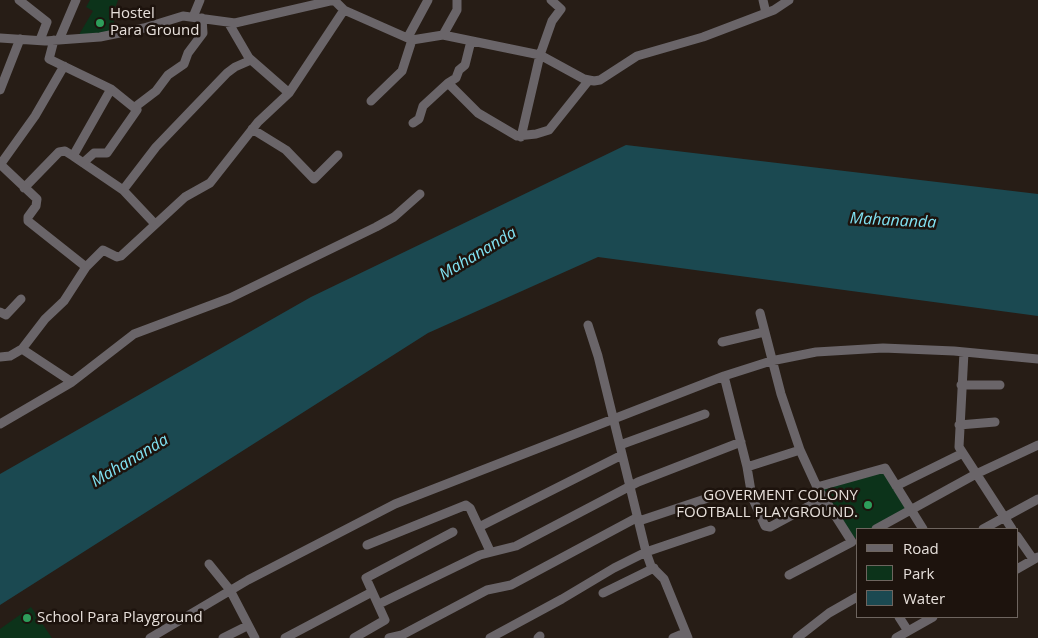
<!DOCTYPE html>
<html>
<head>
<meta charset="utf-8">
<style>
  body { margin:0 }
  #map { position:relative; width:1038px; height:638px; overflow:hidden; background:#271d16; font-family:"Open Sans",sans-serif }
  canvas { display:block }
  .legend { position:absolute; left:856px; top:528px; width:162px; height:90px; box-sizing:border-box; background:#1d130d; border:1px solid #6e655f; margin:0; padding:6px 9px; list-style:none; font-size:15px; color:#e7e0db }
  .legend li { display:flex; align-items:center; gap:10px; height:25px }
  .legend b { width:25px; border:1px solid #6e655f }
</style>
</head>
<body>
<div id="map">
<canvas width="1038" height="638"></canvas>
<ul class="legend">
<li><b style="height:6px;background:#6a6569"></b>Road</li>
<li><b style="height:14px;background:#0c331a"></b>Park</li>
<li><b style="height:14px;background:#1b4951"></b>Water</li>
</ul>
</div>
<script>
const g = document.querySelector('canvas').getContext('2d');
g.lineJoin = 'round';
function fill(path, color) {
  g.fillStyle = color;
  g.fill(path, 'evenodd');
}
function poly(rows) {
  const path = new Path2D();
  for (const r of rows) {
    path.moveTo(r[0], r[1]);
    for (let i = 2; i < r.length; i += 2) path.lineTo(r[i], r[i + 1]);
  }
  return path;
}
function strokePath(path, color, width, dash) {
  g.strokeStyle = color;
  g.lineWidth = width;
  g.lineCap = dash ? 'butt' : 'round';
  g.setLineDash(dash || []);
  g.stroke(path);
}
function label(font, color, halo, rows, align = 'center') {
  g.font = font + ' "Open Sans",sans-serif';
  g.lineWidth = 5;
  g.setLineDash([]);
  g.textBaseline = 'middle';
  g.strokeStyle = halo;
  g.fillStyle = color;
  for (const [text, x, y, turn = 0] of rows) {
    g.save();
    g.translate(x, y);
    g.rotate((+turn || 0) * Math.PI / 180);
    g.textAlign = isNaN(turn) ? turn : align;
    if (halo) g.strokeText(text, 0, 0);
    g.fillText(text, 0, 0);
    g.restore();
  }
}
fill(poly([
  [90,0,118,0,112,16,117,30,77,38,93,11,86,7],
  [885,470,909,510,872,529,857,529,857,537,852,540,819,487],
  [31,607,52,638,0,638,0,629]
]), '#0c331a');
fill(poly([
  [626,145,1038,194,1038,316,598,257,428,333,0,605,0,474,311,297]
]), '#1b4951');
strokePath(poly([
  [19,0,47,22,40,40],
  [763,0,766,13],
  [193,17,200,0],
  [228,22,249,58,289,93],
  [443,35,457,10,457,0],
  [408,37,428,0],
  [0,38,45,41,100,37,144,28,183,16,235,23,334,0,344,10,412,40,443,35,540,55,584,79,594,81,600,80,637,56,703,37,774,10,789,0],
  [54,40,49,59,111,89,137,110,107,153,94,153,83,163],
  [59,40,76,0],
  [471,41,465,65,459,70,456,78,448,83,478,113,517,136,536,134,549,130,589,80],
  [111,89,73,156,123,190,155,224],
  [0,90,20,39],
  [371,101,402,71,412,40],
  [135,107,156,91,168,75,184,64,188,53,203,33,202,18],
  [413,123,419,119,423,106,448,83],
  [252,129,286,150,314,179,338,155],
  [521,137,540,55,552,21,561,9,551,0],
  [0,164,37,199,36,206,28,217,28,221,86,267],
  [0,165,35,116,64,66],
  [24,188,59,152,65,151,73,156],
  [123,190,156,147,227,73,235,67,251,60],
  [0,312,6,315,21,299],
  [760,313,781,394,800,450,817,487],
  [588,325,598,356,646,552,651,566,664,579,688,638],
  [722,342,764,332],
  [22,349,72,382],
  [964,352,959,447,1012,529],
  [0,357,10,356,22,349,45,319,64,301,86,267,103,250,117,257,121,256,185,197,210,183,258,122,289,93,344,10],
  [724,376,747,467,752,497,765,526,770,527,824,498],
  [961,385,1000,385],
  [0,424,72,382,134,334,230,298,376,227,394,217,420,194],
  [959,425,995,422],
  [620,445,705,414],
  [747,467,800,450],
  [896,486,961,454],
  [639,521,723,493],
  [479,527,622,455],
  [876,529,976,474,1038,445],
  [983,529,1038,499],
  [1017,536,1033,559],
  [367,545,466,505,470,508,490,551],
  [209,564,230,590,255,638],
  [1017,569,1038,557],
  [789,575,852,542,817,487,885,468,923,529],
  [603,593,654,568],
  [379,604,480,555,516,546,638,482,741,442],
  [899,617,908,631],
  [150,638,248,580,395,504,724,376,771,361,816,352,883,348,954,351,1038,359],
  [223,638,247,626],
  [285,638,372,592],
  [354,638,385,620,366,578,453,532],
  [389,638,402,635,487,590,511,585,638,517],
  [490,638,562,599,614,568,646,552,711,530],
  [538,638,540,636],
  [673,638,685,633],
  [797,638,829,613,857,597],
  [896,638,933,617]
]), '#6a6569', 9);
for (const [x, y, r, color] of [
  [100,23,5,"#2e9e5b"],
  [868,505,5,"#2e9e5b"],
  [27,618,5,"#2e9e5b"]
]) {
  const dot = new Path2D();
  dot.arc(x, y, r, 0, 2 * Math.PI);
  g.fillStyle = color;
  g.fill(dot);
  strokePath(dot, '#1d130d', 2);
}
label('15px', '#e7e0db', '#1d130d', [
  ["Hostel",110,14],
  ["Para Ground",110,31],
  ["GOVERMENT COLONY",858,496,"right"],
  ["FOOTBALL PLAYGROUND.",858,513,"right"],
  ["School Para Playground",37,618]
], 'left');
label('italic 16px', '#81e3f4', '#1d130d', [
  ["Mahananda",893,221,3],
  ["Mahananda",478,254,-31],
  ["Mahananda",130,461,-31]
]);
</script>
</body>
</html>
